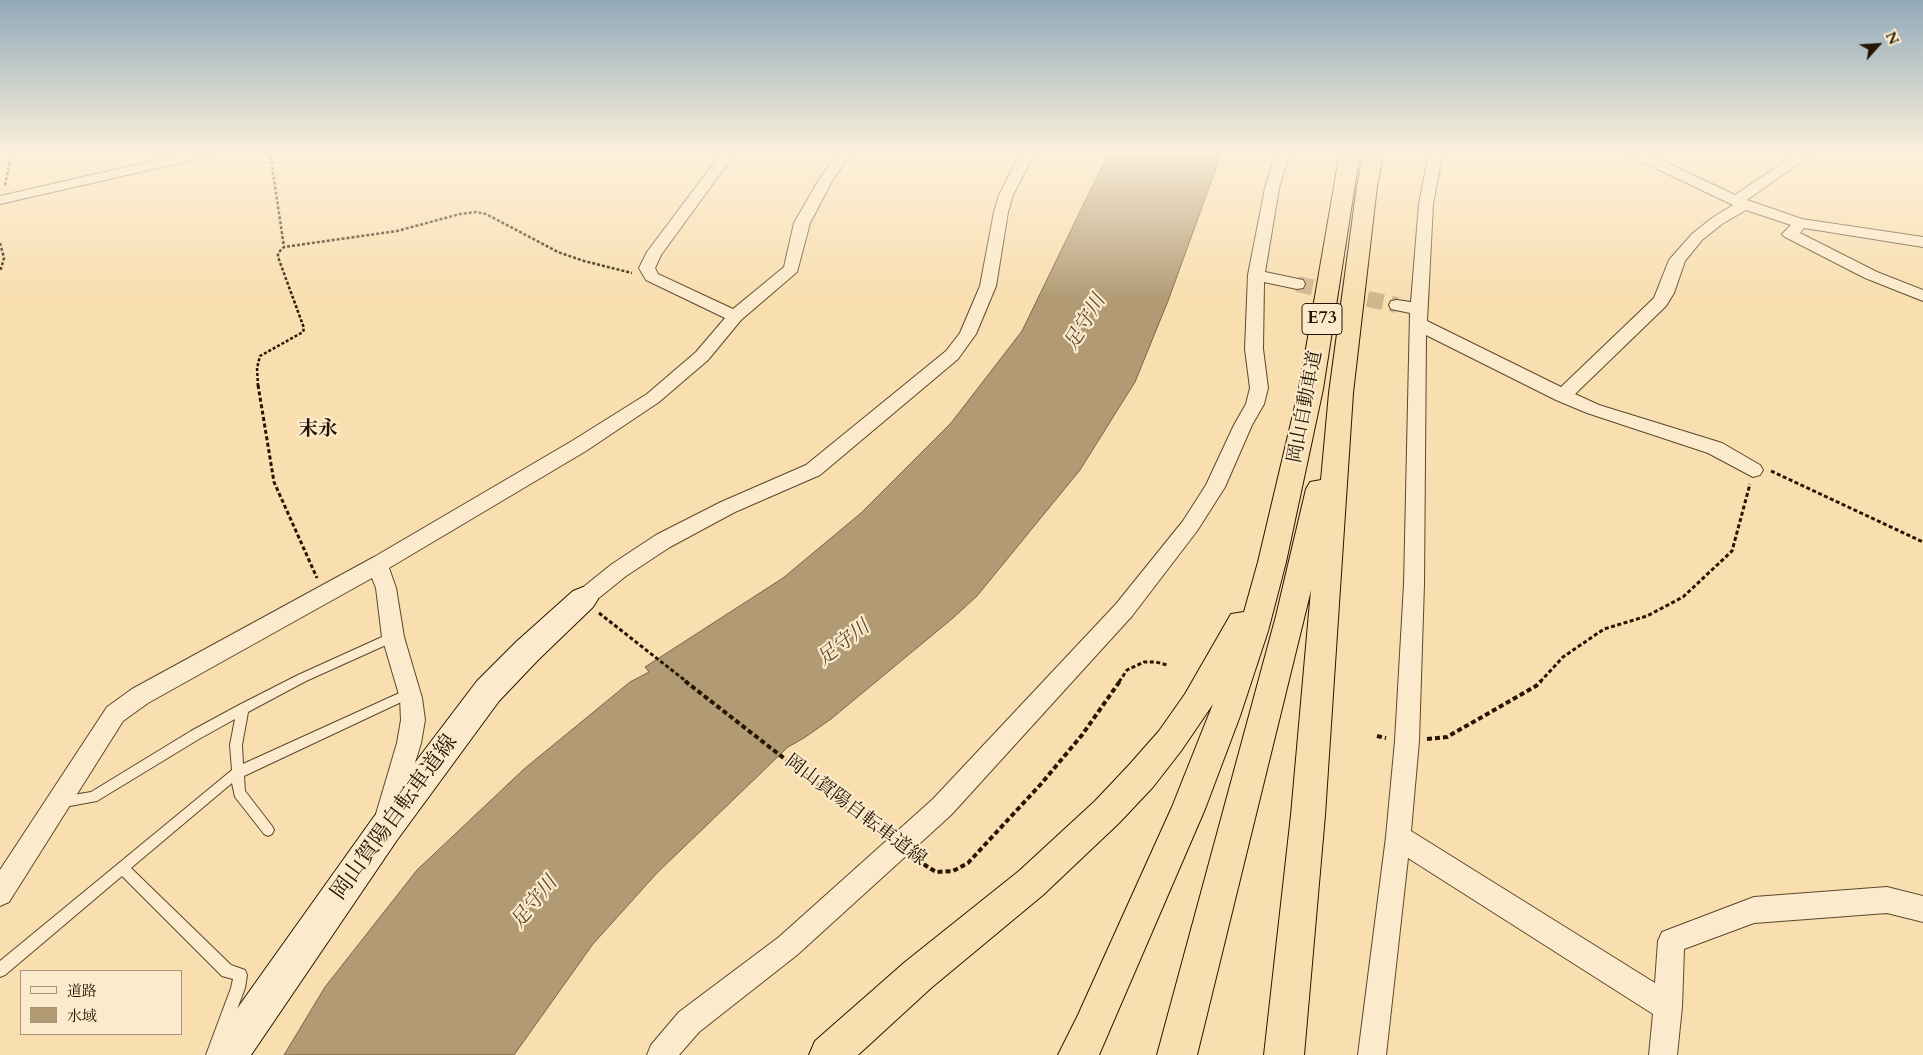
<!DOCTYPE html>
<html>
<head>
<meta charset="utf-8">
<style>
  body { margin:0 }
  #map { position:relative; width:1923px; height:1055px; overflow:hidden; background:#f9deaf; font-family:Cardo,"Noto Serif JP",serif }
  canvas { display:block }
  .legend { position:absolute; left:20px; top:970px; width:162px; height:65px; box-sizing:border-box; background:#fbeacb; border:1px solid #a6957a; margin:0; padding:6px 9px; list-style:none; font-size:15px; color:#261601 }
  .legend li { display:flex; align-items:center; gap:10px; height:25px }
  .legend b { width:25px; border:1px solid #a6957a }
  .north { position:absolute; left:1853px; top:20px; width:50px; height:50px; -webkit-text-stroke:4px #fbeacb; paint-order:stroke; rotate:64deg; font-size:14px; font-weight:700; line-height:20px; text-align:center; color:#261601 }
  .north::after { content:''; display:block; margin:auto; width:18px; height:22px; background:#261601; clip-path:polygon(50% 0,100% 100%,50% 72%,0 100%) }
</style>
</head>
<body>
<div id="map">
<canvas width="1923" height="1055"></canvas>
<ul class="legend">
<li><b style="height:6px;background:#fbeacb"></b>道路</li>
<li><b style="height:14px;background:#b19a74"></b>水域</li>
</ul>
<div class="north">N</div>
</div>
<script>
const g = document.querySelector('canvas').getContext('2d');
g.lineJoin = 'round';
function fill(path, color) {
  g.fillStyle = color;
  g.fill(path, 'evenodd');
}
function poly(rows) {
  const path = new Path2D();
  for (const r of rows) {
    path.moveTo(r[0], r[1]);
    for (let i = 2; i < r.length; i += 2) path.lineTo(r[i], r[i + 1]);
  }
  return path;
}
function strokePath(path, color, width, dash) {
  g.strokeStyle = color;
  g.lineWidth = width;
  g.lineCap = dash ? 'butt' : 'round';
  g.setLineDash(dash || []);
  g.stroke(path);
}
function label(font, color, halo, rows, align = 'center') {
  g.font = font + ' Cardo,"Noto Serif JP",serif';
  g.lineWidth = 4.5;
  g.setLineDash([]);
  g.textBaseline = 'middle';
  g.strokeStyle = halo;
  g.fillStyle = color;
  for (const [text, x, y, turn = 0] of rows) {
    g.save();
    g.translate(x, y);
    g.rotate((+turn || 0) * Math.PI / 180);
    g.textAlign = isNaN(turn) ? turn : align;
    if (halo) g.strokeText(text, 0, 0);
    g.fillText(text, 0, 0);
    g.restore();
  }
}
const water = poly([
  [1109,152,1222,152,1168,301,1135,382,1080,470,977,596,953,618,831,719,804,738,788,747,657,873,593,944,514,1055,284,1055,325,987,417,870,524,769,630,682,649,672,645,667,783,578,861,513,951,423,1022,331,1109,152]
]);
fill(water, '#b19a74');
strokePath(water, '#796546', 1);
strokePath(poly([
  [1297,284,1397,305]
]), '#cfb68c', 16, [16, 8]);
const lane = poly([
  [393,632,397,634,398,637,397,640,306,681,248,712,242,745,243,764,406,690,410,688,414,690,416,693,414,696,244,776,245,791,272,826,274,830,272,834,268,836,264,834,235,797,232,783,131,868,231,965,245,970,247,975,245,988,220,1055,206,1055,231,988,233,979,222,976,122,876,5,975,0,977,0,961,232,770,230,745,235,719,199,739,97,801,59,808,55,806,53,802,55,798,91,792,191,731,239,705,298,675,393,632]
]);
const street = poly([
  [192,152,217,152,210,156,0,204,0,196,192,152],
  [722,152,736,152,661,255,655,268,658,274,733,309,784,267,794,223,817,183,838,152,852,152,831,183,810,223,797,272,741,320,708,360,659,402,586,451,389,568,396,588,404,637,422,698,425,720,421,743,397,822,388,826,379,822,376,814,397,743,401,720,400,698,382,637,376,588,372,578,148,703,123,721,9,902,0,906,0,870,107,707,132,689,374,557,572,441,647,394,696,352,725,318,646,280,639,268,647,252,722,152],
  [1021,152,1035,152,1013,195,1008,212,996,286,976,334,958,359,820,475,735,512,670,547,626,576,590,605,583,608,576,605,572,599,576,593,612,564,656,535,721,502,806,465,946,351,960,333,980,286,994,212,999,195,1021,152],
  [1276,152,1290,152,1279,188,1265,272,1303,280,1305,284,1303,288,1297,289,1264,282,1263,349,1268,388,1264,404,1252,425,1225,487,1197,531,1132,616,951,815,797,955,699,1032,679,1055,647,1055,651,1045,679,1012,779,937,933,799,1116,604,1183,521,1206,485,1234,425,1246,404,1250,388,1245,349,1248,275,1265,188,1276,152],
  [1429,152,1443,152,1433,204,1427,321,1561,387,1654,298,1669,260,1692,234,1712,218,1733,205,1628,155,1626,152,1644,152,1735,195,1799,152,1815,152,1747,200,1802,219,1923,237,1923,247,1804,228,1800,233,1877,272,1923,290,1923,301,1865,278,1785,237,1782,234,1791,225,1746,210,1722,224,1702,240,1685,261,1674,293,1666,306,1575,394,1599,405,1722,443,1760,465,1763,470,1760,475,1753,477,1708,453,1587,413,1556,400,1426,335,1424,584,1419,741,1411,831,1655,983,1658,941,1662,932,1754,897,1887,887,1923,896,1923,922,1887,913,1754,923,1684,949,1682,1007,1677,1055,1649,1055,1653,1014,1408,858,1386,1055,1358,1055,1386,837,1395,741,1404,584,1410,313,1391,309,1389,305,1391,301,1397,300,1411,302,1419,204,1429,152]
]);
const secondary = poly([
  [583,587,593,591,598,599,593,607,538,660,499,701,397,840,251,1055,208,1055,214,1041,373,818,477,681,516,642,573,591,583,587]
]);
const highway = poly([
  [1340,152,1360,152,1323,389,1286,562,1268,631,1240,716,1205,809,1099,1055,1058,1055,1078,1015,1172,807,1213,704,1181,751,1153,787,1119,823,1043,895,931,988,858,1055,809,1055,815,1041,905,962,1019,871,1095,801,1129,765,1159,731,1185,694,1231,614,1244,612,1258,562,1299,389,1340,152],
  [1364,152,1384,152,1377,186,1353,393,1325,815,1304,1055,1264,1055,1291,815,1311,590,1197,1055,1157,1055,1276,616,1306,489,1310,482,1321,480,1329,393,1357,186,1364,152]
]);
strokePath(lane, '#5b482c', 2);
strokePath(street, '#5b482c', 2);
strokePath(secondary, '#261601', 2);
strokePath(highway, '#261601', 2);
strokePath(poly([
  [270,152,284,247],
  [5,185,12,152],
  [0,243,4,258,0,272],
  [258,386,257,368,260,356,303,332,304,328,278,257,278,253,284,247,397,231,460,214,476,212,486,214,558,252,584,261,632,273]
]), '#261601', 2.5, [3, 2]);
strokePath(poly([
  [258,385,274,482,317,578],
  [1771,471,1923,542],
  [599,613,687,682],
  [1119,682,1127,670,1144,662,1156,662,1167,665],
  [1540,682,1563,657,1604,629,1647,616,1683,597,1732,551,1750,484]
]), '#261601', 3, [4, 2.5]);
strokePath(poly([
  [685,681,881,834],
  [1377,736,1386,738],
  [1427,739,1447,737,1536,686,1541,681],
  [917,860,936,872,953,871,968,863,1041,784,1082,735,1120,681]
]), '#261601', 4, [5, 3]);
fill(lane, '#fbeacb');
fill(street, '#fbeacb');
fill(secondary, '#fbeacb');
fill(highway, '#f9deaf');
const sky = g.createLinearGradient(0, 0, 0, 300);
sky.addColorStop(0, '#92aaba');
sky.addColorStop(0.51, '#fcf0db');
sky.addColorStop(1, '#fcf0db00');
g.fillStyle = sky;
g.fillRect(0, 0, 1923, 300);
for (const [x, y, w] of [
  [1322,319,40]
]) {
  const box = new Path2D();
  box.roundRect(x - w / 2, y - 15.5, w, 31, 4);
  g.fillStyle = '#fbeacb';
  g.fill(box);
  strokePath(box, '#261601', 1);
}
label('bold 18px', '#261601', null, [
  ["E73",1322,319]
]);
label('19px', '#261601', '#fbeacb', [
  ["岡山自動車道",1306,407,-79],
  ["岡山賀陽自転車道線",855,811,37]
]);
label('italic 20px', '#5e4b2f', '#fbeacb', [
  ["足守川",1086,323,-59],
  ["足守川",844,644,-38],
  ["足守川",535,903,-51]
]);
label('bold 20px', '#261601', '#fbeacb', [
  ["末永",318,430]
]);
label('22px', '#261601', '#fbeacb', [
  ["岡山賀陽自転車道線",395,818,-54]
]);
</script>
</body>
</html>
